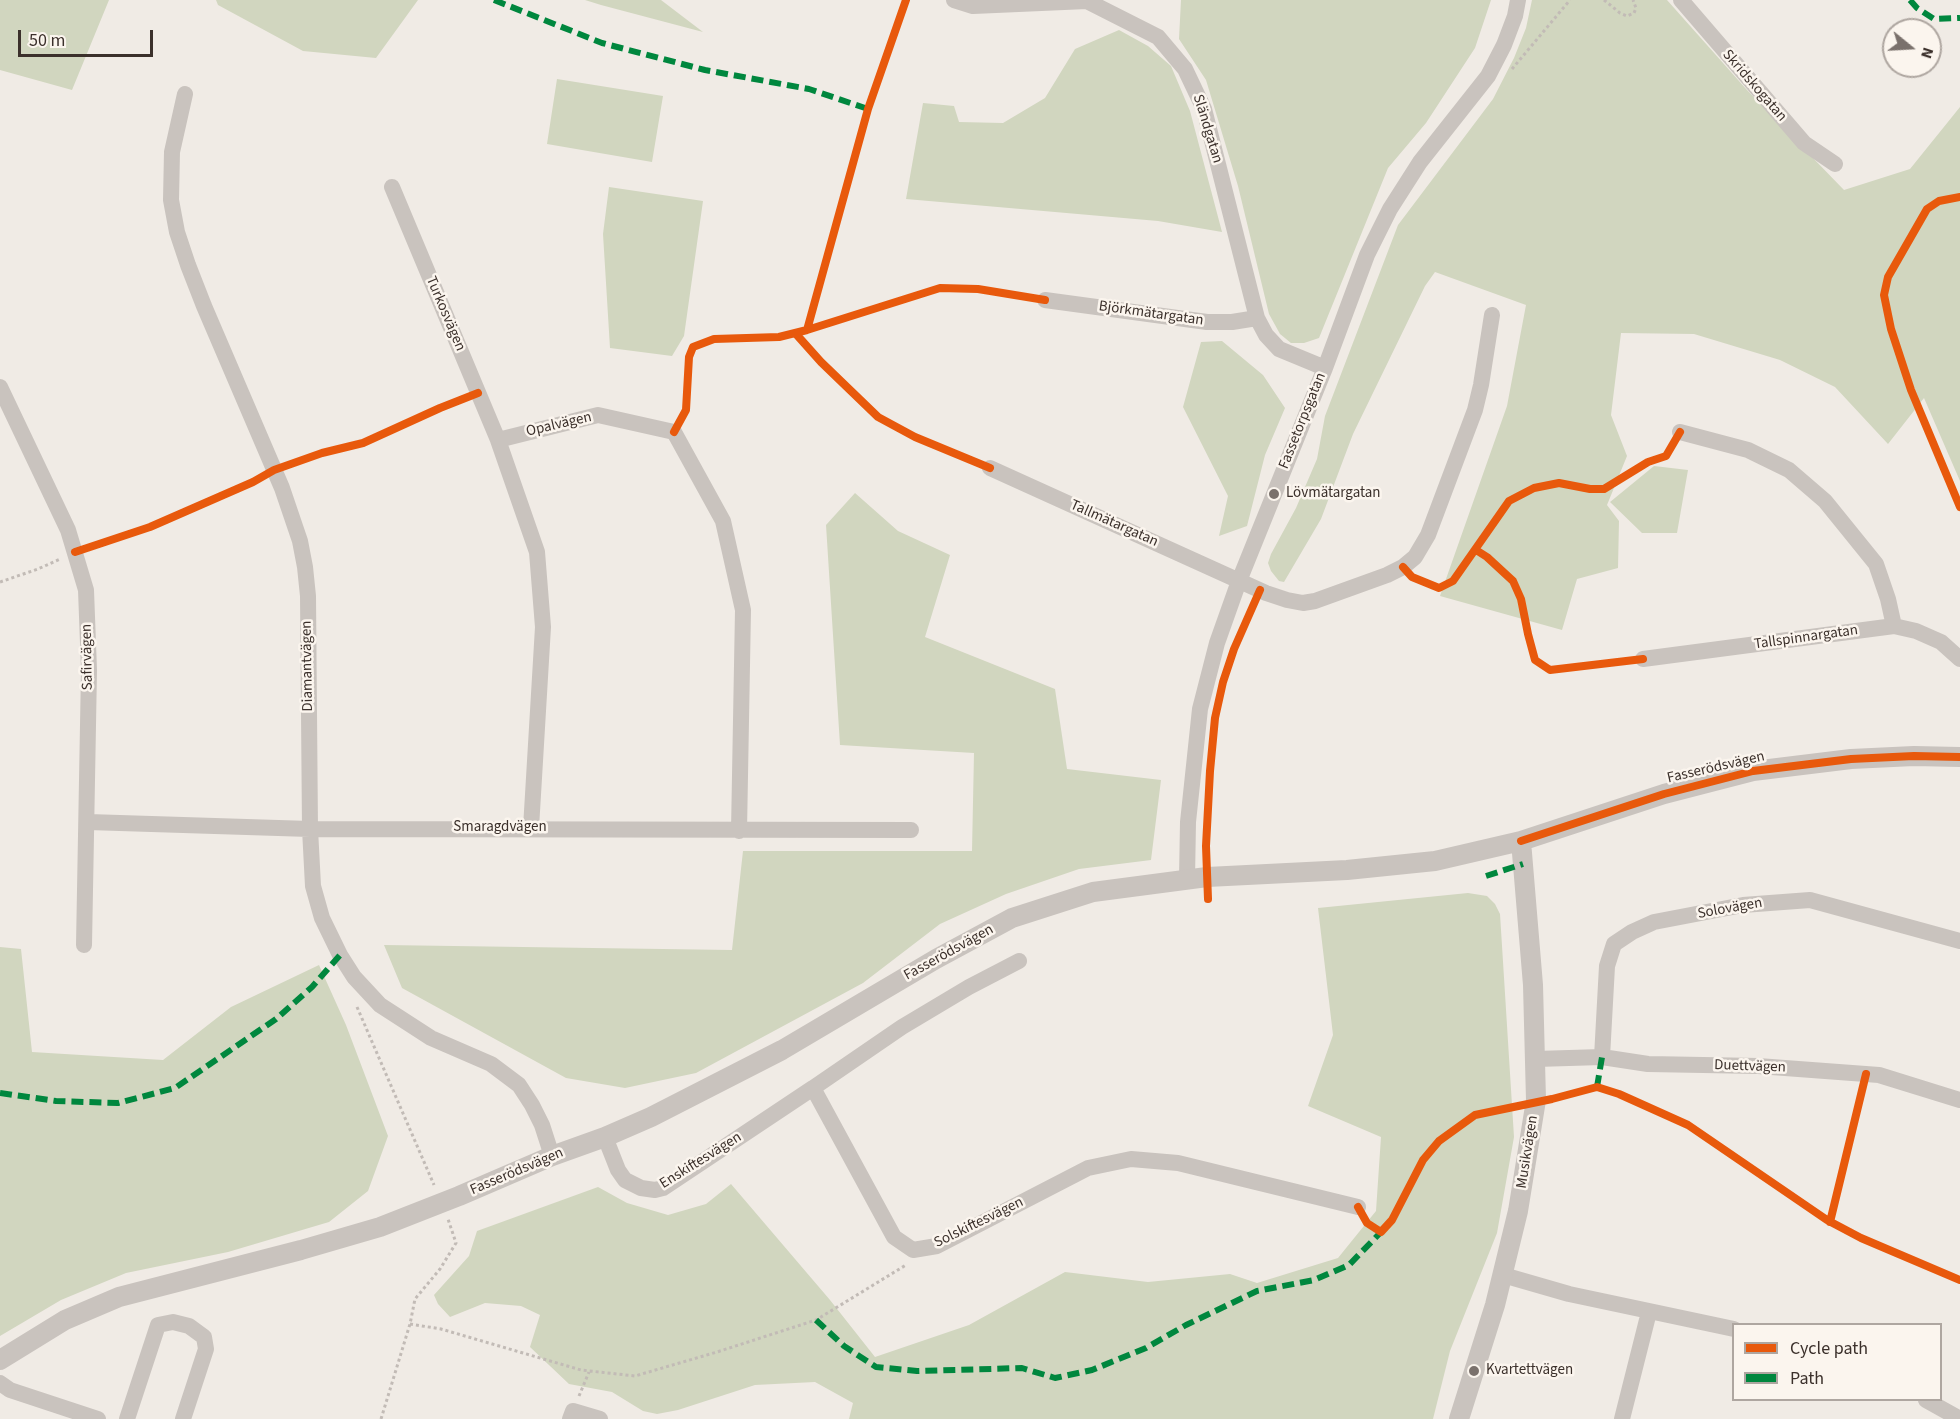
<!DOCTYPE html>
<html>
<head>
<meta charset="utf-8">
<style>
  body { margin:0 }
  #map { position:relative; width:1960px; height:1419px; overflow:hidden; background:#f0ebe5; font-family:"Source Sans 3",sans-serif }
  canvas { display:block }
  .legend { position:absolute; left:1732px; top:1323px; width:210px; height:78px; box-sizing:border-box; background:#fbf5ee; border:2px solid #aea6a0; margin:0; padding:8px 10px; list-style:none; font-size:18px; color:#3b302b }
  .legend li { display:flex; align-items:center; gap:12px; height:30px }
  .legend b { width:30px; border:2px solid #aea6a0 }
  .north { position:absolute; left:1882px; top:18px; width:60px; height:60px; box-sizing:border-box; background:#fbf5ee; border:2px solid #aea6a0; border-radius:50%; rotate:108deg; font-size:16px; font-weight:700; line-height:24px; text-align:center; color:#3b302b }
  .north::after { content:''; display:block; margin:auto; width:21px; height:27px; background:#7a716c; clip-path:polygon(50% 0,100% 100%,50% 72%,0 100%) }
  .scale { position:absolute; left:18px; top:30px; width:135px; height:27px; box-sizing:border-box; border:3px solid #3b302b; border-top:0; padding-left:8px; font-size:18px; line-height:21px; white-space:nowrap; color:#3b302b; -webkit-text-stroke:4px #fbf5ee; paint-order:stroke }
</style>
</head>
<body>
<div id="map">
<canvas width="1960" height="1419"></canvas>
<ul class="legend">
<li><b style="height:8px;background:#e8590c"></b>Cycle path</li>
<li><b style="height:8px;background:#00873e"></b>Path</li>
</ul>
<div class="north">N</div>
<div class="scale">50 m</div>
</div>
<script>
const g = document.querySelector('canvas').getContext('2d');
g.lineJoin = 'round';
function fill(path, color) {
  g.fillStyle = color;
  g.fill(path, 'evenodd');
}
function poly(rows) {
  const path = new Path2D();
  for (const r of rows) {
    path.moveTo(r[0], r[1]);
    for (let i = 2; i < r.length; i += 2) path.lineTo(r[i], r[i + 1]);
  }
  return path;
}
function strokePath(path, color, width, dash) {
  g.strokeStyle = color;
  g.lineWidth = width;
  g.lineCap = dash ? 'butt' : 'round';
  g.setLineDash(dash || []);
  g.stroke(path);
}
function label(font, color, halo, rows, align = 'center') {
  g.font = font + ' "Source Sans 3",sans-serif';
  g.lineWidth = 5;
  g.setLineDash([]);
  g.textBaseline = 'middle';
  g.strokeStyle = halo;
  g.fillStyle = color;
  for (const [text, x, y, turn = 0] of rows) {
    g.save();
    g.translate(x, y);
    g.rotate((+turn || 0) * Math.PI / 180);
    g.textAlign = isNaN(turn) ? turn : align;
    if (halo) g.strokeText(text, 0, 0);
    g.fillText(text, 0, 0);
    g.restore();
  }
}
fill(poly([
  [0,0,109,0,72,90,0,70],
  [216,0,418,0,376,58,303,51,218,5],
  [585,0,661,0,703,32,601,5],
  [1181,0,1491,0,1475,48,1426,123,1388,168,1319,338,1304,343,1291,343,1280,334,1269,314,1238,186,1206,80,1179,39],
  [1532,0,1667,0,1747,90,1844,190,1910,169,1960,107,1960,481,1924,398,1888,444,1835,387,1780,360,1694,334,1621,333,1611,415,1627,456,1607,505,1619,521,1618,568,1577,579,1562,630,1440,596,1507,406,1526,305,1435,272,1425,286,1353,434,1321,519,1284,582,1279,581,1271,571,1268,563,1271,554,1296,508,1317,459,1325,416,1398,225,1493,99,1514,58,1526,28],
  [1119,30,1148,46,1171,66,1190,111,1222,232,1158,221,906,199,923,103,954,106,959,122,1003,123,1045,98,1075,49],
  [557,79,663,96,652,162,547,144],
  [609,187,703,201,684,336,672,356,610,348,603,234],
  [1222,341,1263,375,1285,408,1265,455,1247,526,1219,536,1228,496,1183,407,1201,342],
  [1654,466,1688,470,1677,533,1642,533,1610,502],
  [855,493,898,531,950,555,925,637,1055,689,1067,769,1161,780,1151,860,1079,869,1006,894,940,924,863,983,696,1073,625,1088,566,1078,402,988,384,945,732,950,743,851,972,851,974,753,840,745,826,525],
  [1468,893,1487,896,1495,904,1500,914,1514,1137,1497,1233,1450,1351,1433,1419,849,1419,853,1403,815,1382,755,1385,678,1410,657,1414,643,1411,612,1392,569,1384,530,1347,540,1315,521,1306,485,1303,450,1317,438,1304,434,1295,469,1256,477,1231,598,1187,627,1203,668,1215,706,1204,731,1184,830,1300,875,1357,969,1325,1065,1272,1148,1282,1230,1274,1257,1283,1338,1258,1376,1211,1381,1137,1308,1106,1333,1035,1318,908],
  [0,947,21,949,32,1052,163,1060,231,1007,319,965,346,1025,388,1136,368,1191,329,1222,228,1252,126,1273,61,1300,0,1336]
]), '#d1d6bf');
strokePath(poly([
  [1604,0,1620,13,1627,16,1634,13,1636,8,1633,0],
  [1512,69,1570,0],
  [0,582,38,569,60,559],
  [357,1007,434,1185],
  [410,1324,441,1329,581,1370,635,1376,717,1352,816,1320,906,1265],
  [579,1396,589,1372],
  [381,1419,410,1324,415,1299,440,1269,456,1243,448,1219]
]), '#c2bbb6', 3, [3, 3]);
strokePath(poly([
  [954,0,973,6,1087,1,1158,37,1185,69,1204,109,1257,318,1266,335,1279,349,1325,368],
  [1681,0,1804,143,1835,164],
  [185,94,172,152,171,200,177,232,188,265,204,306,282,488,300,541,305,567,308,596,310,829,313,886,322,918,340,955,354,977,380,1005,431,1038,491,1064,519,1085,532,1105,542,1125,552,1156],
  [392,187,498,440],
  [1045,300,1207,322,1232,322,1257,318],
  [0,387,68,530,86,590,89,670,84,945],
  [1680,432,1748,450,1789,470,1825,501,1876,564,1888,599,1894,626],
  [990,468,1266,593,1287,600,1303,603,1315,601,1387,575,1403,567,1415,557,1428,535,1475,410,1481,385,1492,315],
  [1643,659,1894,626,1916,631,1941,642,1960,659],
  [88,822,310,829,911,830],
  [531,828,543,627,537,552,498,440,598,415,674,432,723,521,743,610,739,831],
  [1187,879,1188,822,1200,709,1217,643,1239,581,1325,368,1367,255,1390,209,1420,162,1488,76,1504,45,1515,16,1518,0],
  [1019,961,969,987,902,1027,813,1088,894,1237,913,1250,937,1246,1088,1168,1131,1159,1178,1163,1358,1207],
  [1602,1057,1607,966,1614,944,1632,932,1654,922,1743,905,1810,900,1960,941],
  [1536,1059,1602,1057,1648,1064,1758,1066,1879,1075,1960,1100],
  [605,1137,618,1170,625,1180,641,1188,655,1190,663,1188,813,1088],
  [1503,1275,1569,1294,1734,1329],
  [0,1383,10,1390,98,1419],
  [1926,1400,1960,1419],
  [127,1419,158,1325,173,1322,189,1326,204,1337,206,1349,183,1419],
  [570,1419,573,1411,600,1419],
  [1622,1419,1649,1312]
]), '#c9c3be', 16);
strokePath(poly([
  [0,1360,65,1320,119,1297,301,1250,380,1227,459,1196,552,1156,605,1137,651,1117,782,1050,936,959,1012,918,1093,892,1207,877,1347,870,1435,861,1521,841,1664,794,1753,771,1851,759,1914,756,1960,757],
  [1459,1419,1495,1305,1518,1211,1536,1100,1533,985,1521,841]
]), '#c9c3be', 20);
strokePath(poly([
  [494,0,602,43,705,70,809,89,868,109],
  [1910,0,1917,8,1934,19,1960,18],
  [1486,876,1523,864],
  [1597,1087,1602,1057],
  [0,1093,56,1101,118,1103,175,1088,276,1019,312,987,340,955],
  [816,1320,844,1346,876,1367,917,1371,1022,1368,1055,1378,1092,1370,1146,1348,1186,1325,1257,1291,1314,1280,1349,1265,1381,1232]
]), '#00873e', 6, [12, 6]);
strokePath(poly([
  [1960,197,1939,201,1927,209,1888,277,1884,295,1891,329,1911,390,1960,507],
  [807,330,940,288,978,289,1045,300],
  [796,334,821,362,878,417,915,437,990,468],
  [674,432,686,410,689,357,693,347,714,339,779,337,807,330,868,109,906,0],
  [1476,550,1487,557,1513,581,1521,599,1528,634,1535,660,1550,670,1643,659],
  [75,552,150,527,253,482,274,470,322,453,363,443,440,408,478,393],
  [1403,567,1412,577,1439,588,1453,581,1509,501,1534,488,1559,483,1590,489,1604,489,1648,462,1666,456,1680,432],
  [1521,841,1664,794,1753,771,1851,759,1914,756,1960,757],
  [1208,899,1206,846,1210,771,1215,718,1223,682,1234,649,1260,590],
  [1358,1207,1367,1223,1381,1232,1392,1220,1423,1160,1439,1141,1475,1115,1552,1099,1597,1087,1619,1094,1688,1125,1827,1220,1861,1238,1960,1280],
  [1830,1222,1866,1074]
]), '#e8590c', 8);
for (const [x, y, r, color] of [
  [1274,494,6,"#7a716c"],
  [1474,1371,6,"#7a716c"]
]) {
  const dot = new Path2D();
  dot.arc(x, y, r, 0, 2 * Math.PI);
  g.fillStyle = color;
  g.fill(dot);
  strokePath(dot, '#fbf5ee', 2);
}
label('15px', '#3b302b', '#fbf5ee', [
  ["Skridskogatan",1754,86,49],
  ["Sländgatan",1207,129,73],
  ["Turkosvägen",445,314,67],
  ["Björkmätargatan",1151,314,8],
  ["Fassetorpsgatan",1303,421,-68],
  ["Opalvägen",559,425,-13],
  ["Tallmätargatan",1114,524,24],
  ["Tallspinnargatan",1806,638,-8],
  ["Safirvägen",88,657,-91],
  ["Diamantvägen",308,666,-91],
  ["Fasserödsvägen",1716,768,-13],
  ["Smaragdvägen",500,828],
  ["Solovägen",1730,909,-10],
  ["Fasserödsvägen",949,953,-29],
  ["Duettvägen",1750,1067,2],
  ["Musikvägen",1528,1152,-81],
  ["Enskiftesvägen",701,1161,-32],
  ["Fasserödsvägen",517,1172,-23],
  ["Solskiftesvägen",979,1223,-26]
]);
label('15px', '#3b302b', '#fbf5ee', [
  ["Lövmätargatan",1286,494],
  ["Kvartettvägen",1486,1371]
], 'left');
</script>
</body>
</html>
